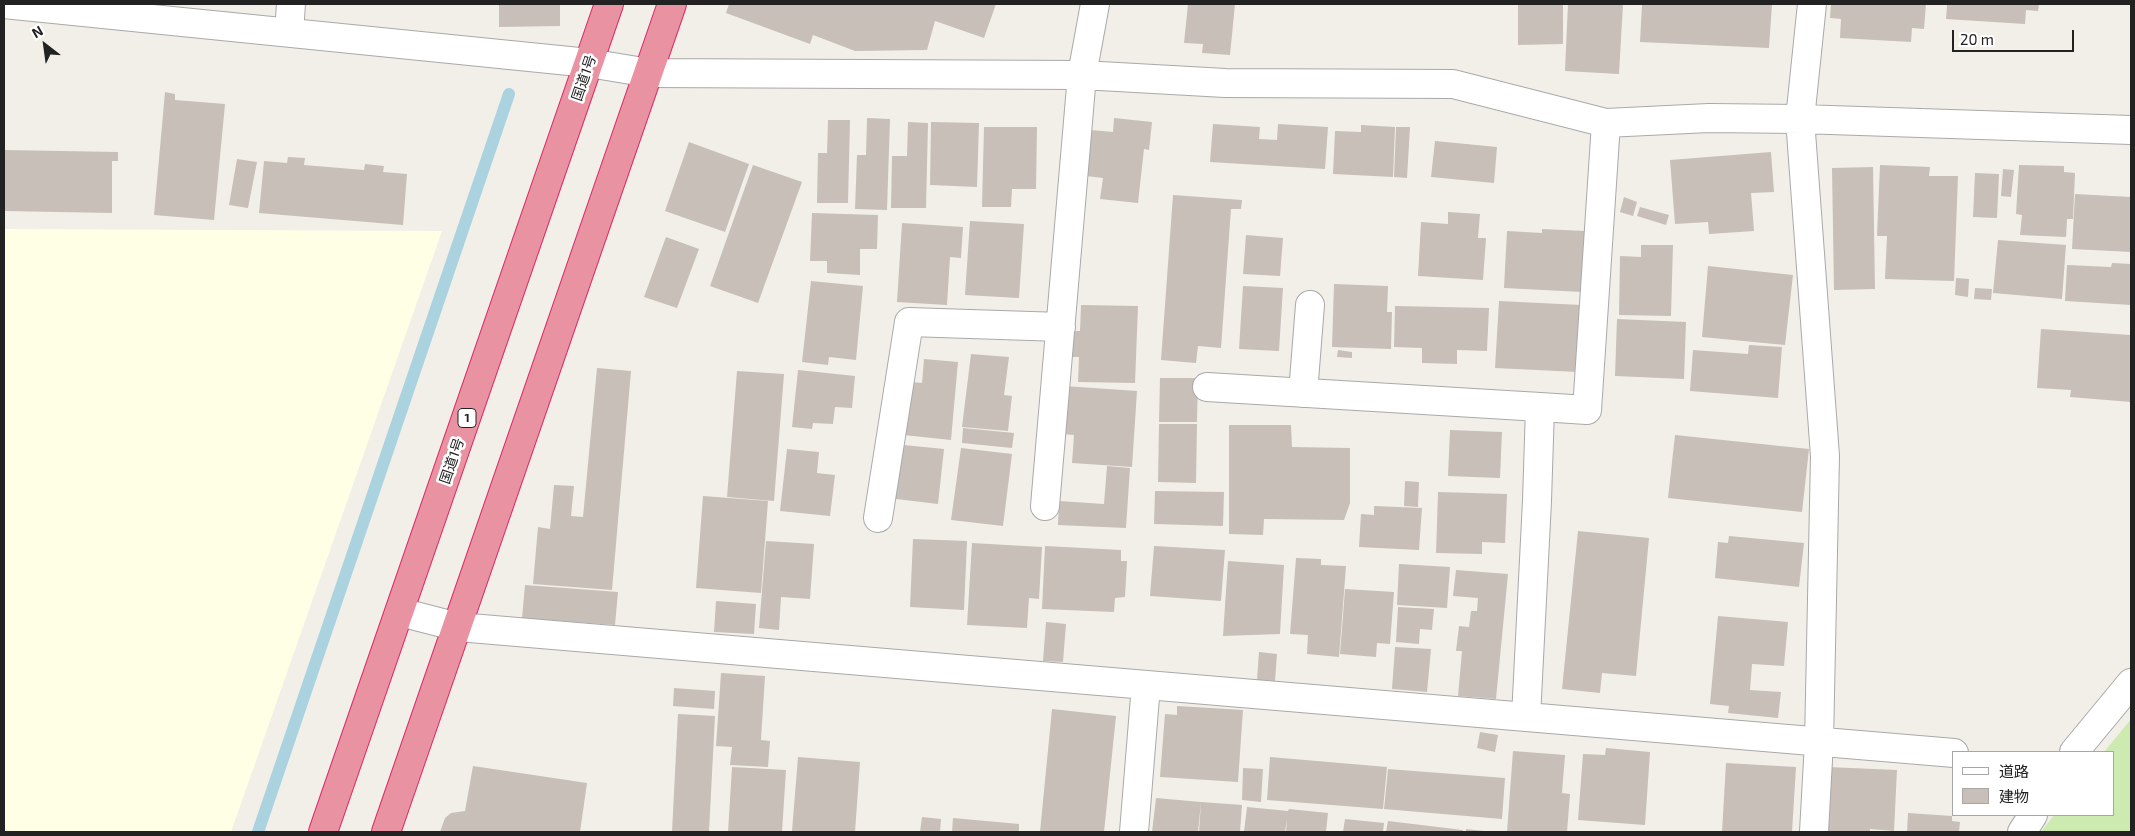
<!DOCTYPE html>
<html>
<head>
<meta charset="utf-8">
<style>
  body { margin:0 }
  #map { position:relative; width:2135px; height:836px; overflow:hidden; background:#f2efe9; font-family:"Exo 2","Noto Sans JP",sans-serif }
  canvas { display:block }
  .frame { position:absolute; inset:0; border:5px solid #222; pointer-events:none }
  .legend { position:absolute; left:1952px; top:751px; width:162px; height:65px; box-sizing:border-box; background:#fff; border:1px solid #a7a7a7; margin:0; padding:6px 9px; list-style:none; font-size:15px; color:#222 }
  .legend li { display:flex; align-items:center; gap:10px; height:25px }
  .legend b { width:25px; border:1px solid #a7a7a7 }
  .north { position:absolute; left:20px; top:20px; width:50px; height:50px; -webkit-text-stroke:4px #fff; paint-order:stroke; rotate:330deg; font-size:14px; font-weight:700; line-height:20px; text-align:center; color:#222 }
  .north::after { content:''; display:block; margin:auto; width:18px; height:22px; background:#222; clip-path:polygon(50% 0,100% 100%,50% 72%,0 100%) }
  .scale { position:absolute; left:1952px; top:30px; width:122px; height:22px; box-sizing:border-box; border:2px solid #222; border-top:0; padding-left:6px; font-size:15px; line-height:18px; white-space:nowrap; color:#222; -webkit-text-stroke:4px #fff; paint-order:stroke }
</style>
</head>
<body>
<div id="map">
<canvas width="2135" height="836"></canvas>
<div class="frame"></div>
<ul class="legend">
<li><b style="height:6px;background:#fff"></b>道路</li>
<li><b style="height:14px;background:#c7bfb8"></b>建物</li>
</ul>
<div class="north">N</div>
<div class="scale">20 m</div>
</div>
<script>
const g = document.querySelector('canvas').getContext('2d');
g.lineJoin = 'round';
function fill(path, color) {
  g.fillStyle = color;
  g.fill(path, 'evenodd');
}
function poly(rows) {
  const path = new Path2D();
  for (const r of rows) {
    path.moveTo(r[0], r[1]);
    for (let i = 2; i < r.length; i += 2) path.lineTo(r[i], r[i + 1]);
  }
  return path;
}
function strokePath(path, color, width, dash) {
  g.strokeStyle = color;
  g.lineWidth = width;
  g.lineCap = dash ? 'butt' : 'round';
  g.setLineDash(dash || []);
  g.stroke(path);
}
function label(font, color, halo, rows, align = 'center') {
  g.font = font + ' "Exo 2","Noto Sans JP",sans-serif';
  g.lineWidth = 5;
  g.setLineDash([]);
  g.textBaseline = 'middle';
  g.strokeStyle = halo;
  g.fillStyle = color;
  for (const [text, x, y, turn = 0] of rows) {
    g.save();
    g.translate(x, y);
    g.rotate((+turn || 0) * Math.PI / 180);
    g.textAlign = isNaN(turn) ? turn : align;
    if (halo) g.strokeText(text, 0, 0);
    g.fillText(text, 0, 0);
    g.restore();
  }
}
fill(poly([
  [4,229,442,231,231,832,4,832]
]), '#ffffe5');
fill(poly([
  [2131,719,2131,832,2041,832,2054,815,2114,815,2114,752,2104,752]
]), '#cdebb0');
strokePath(poly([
  [258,832,509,94]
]), '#aad3df', 12);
fill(poly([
  [499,4,560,4,560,26,499,27],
  [729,4,996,4,984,38,935,21,927,50,855,51,813,35,810,44,726,13],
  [1188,4,1235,4,1230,55,1202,53,1203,44,1184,43],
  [1518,4,1563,4,1563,44,1518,45],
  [1568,4,1623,4,1619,74,1565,71],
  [1642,4,1772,4,1769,48,1640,42],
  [1831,4,1926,4,1924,29,1912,28,1911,42,1840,38,1841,19,1830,18],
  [1943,4,2039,4,2038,11,2026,10,2025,24,1946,19,1947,5],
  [165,92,175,94,175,100,225,104,214,220,154,215],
  [867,118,890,119,887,210,855,209,857,155,866,155],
  [1114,118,1152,122,1149,150,1144,149,1138,203,1100,199,1103,178,1086,176,1091,130,1113,132],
  [828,120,850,120,848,203,817,203,818,153,827,153],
  [908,122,928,123,926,208,891,208,892,156,907,156],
  [931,122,979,123,977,187,930,185],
  [1213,124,1260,127,1259,139,1277,140,1278,124,1328,127,1325,169,1210,162],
  [1361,125,1395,127,1393,177,1333,174,1335,131,1361,132],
  [984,127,1037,127,1036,189,1012,189,1011,207,982,207],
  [1396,127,1410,127,1407,178,1394,177],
  [1435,141,1497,147,1494,183,1431,177],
  [689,142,749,164,725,232,665,211],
  [4,150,118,152,118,161,112,161,112,213,4,211],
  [1771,152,1774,192,1751,193,1754,231,1709,234,1708,222,1675,224,1670,160],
  [288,157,305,158,304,165,364,170,365,164,384,166,383,172,407,174,403,225,259,213,264,161,287,163],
  [237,159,257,162,248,208,229,205],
  [753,165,802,182,758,303,710,286],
  [1880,165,1930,167,1929,176,1958,176,1954,281,1885,279,1887,236,1877,236],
  [2019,165,2064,166,2064,172,2075,173,2073,219,2067,219,2066,237,2020,235,2022,215,2016,214],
  [1873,167,1875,289,1834,290,1832,168],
  [2003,169,2014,170,2011,197,2001,196],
  [1975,173,1999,174,1997,218,1973,217],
  [2075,194,2131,197,2131,252,2072,249],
  [1173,195,1242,200,1241,209,1231,209,1221,348,1198,346,1196,363,1161,360],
  [1624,197,1637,202,1633,216,1620,212],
  [1640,207,1669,215,1666,225,1637,216],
  [1448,212,1480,214,1478,238,1486,238,1483,280,1418,276,1421,222,1448,224],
  [812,213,878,215,877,249,860,249,860,275,827,273,827,261,810,261],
  [970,221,1024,224,1019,298,965,295],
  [902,223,963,227,961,258,950,257,947,305,897,302],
  [1542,229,1585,231,1582,292,1504,288,1507,231,1542,233],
  [1246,235,1283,238,1280,276,1243,274],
  [666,237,699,249,677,308,644,297],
  [1998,240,2066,245,2062,299,1993,293],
  [1641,245,1673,245,1671,316,1619,315,1620,256,1641,257],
  [2112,263,2131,264,2131,305,2065,301,2067,265,2111,267],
  [1708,266,1793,275,1785,345,1702,337],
  [1956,278,1969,279,1968,297,1955,295],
  [811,281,863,286,856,360,829,357,828,365,802,362],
  [1334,284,1388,286,1387,312,1392,312,1391,349,1332,347],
  [1243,286,1283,288,1279,351,1239,349],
  [1975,288,1992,289,1991,300,1974,299],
  [1499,301,1581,305,1578,372,1495,368],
  [1081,305,1138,306,1135,383,1078,382,1079,357,1070,357,1071,331,1080,331],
  [1395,306,1489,308,1487,351,1457,350,1457,364,1422,363,1422,348,1394,347],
  [1617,319,1686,322,1684,379,1615,376],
  [2041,329,2131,335,2131,402,2070,397,2071,390,2037,388],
  [1749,345,1782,347,1778,398,1690,391,1693,350,1748,354],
  [1338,350,1352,352,1352,358,1337,357],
  [971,354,1009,357,1004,395,1012,396,1008,431,962,427],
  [924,359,958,362,951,440,894,434,900,381,922,383],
  [597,368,631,371,612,590,533,584,538,527,550,529,554,485,574,486,571,516,583,517],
  [798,370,855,376,852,408,835,407,833,424,813,423,812,429,792,427],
  [737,371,784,374,774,501,727,497],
  [1160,378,1198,378,1197,422,1159,422],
  [1064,386,1137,391,1132,467,1072,463,1074,435,1062,434],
  [1159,424,1197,424,1196,483,1158,482],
  [1229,425,1291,425,1292,447,1350,448,1350,503,1344,520,1264,519,1263,535,1229,534],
  [963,428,1014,433,1012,448,962,443],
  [1450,430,1502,432,1500,478,1448,476],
  [1675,435,1809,449,1802,512,1668,498],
  [894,444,944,449,938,504,888,498],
  [961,448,1012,454,1003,526,951,520],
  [787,449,819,452,817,473,835,475,830,516,780,511],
  [1107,466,1130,468,1126,528,1058,525,1059,501,1104,504],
  [1405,481,1419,482,1418,507,1404,506],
  [1155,491,1224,492,1223,526,1154,524],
  [1438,492,1507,494,1505,543,1482,542,1482,554,1436,553],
  [703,496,768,501,761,593,696,588],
  [1374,506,1422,508,1419,550,1359,547,1361,514,1374,515],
  [1578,531,1649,538,1636,676,1602,673,1600,693,1562,689],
  [1729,536,1804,543,1799,587,1715,578,1718,542,1728,543],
  [913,539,967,541,964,610,910,607],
  [766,541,814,544,810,599,781,597,779,630,759,628],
  [972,543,1042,547,1039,599,1029,598,1027,628,967,625],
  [1045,546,1121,550,1121,561,1127,561,1125,597,1115,598,1114,612,1042,609],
  [1154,546,1225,550,1221,601,1150,596],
  [1296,558,1321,559,1321,565,1346,566,1339,657,1307,654,1308,635,1290,634],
  [1228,561,1284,565,1280,634,1223,636],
  [1399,564,1450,567,1447,608,1397,605],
  [1456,570,1508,574,1496,699,1458,696,1462,651,1456,651,1459,626,1469,627,1471,611,1477,611,1478,598,1453,596],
  [525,585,618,592,615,625,522,618],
  [1345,589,1394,592,1390,644,1377,643,1376,657,1340,654],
  [716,601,756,604,754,634,714,632],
  [1398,607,1434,609,1432,630,1420,629,1419,644,1396,642],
  [1718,616,1788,622,1784,666,1752,664,1750,690,1781,692,1778,718,1728,713,1729,706,1710,704],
  [1046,622,1066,624,1063,662,1043,661],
  [1395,647,1431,649,1427,692,1392,689],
  [1259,652,1277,654,1275,681,1257,680],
  [721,673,765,676,761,740,770,741,768,767,730,765,732,747,716,746],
  [674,688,715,691,714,709,673,706],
  [1177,706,1243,710,1238,782,1160,777,1165,714,1177,715],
  [1052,709,1116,716,1104,832,1040,832],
  [678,714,715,716,709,832,672,832],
  [1480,732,1498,735,1495,752,1477,748],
  [1606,748,1650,752,1645,825,1578,820,1583,754,1605,755],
  [1513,751,1565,755,1562,793,1570,794,1567,832,1507,832],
  [798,757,860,762,855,832,792,831],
  [1270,757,1387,767,1383,809,1267,800],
  [1726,763,1796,767,1792,832,1722,832],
  [473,766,587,783,580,832,440,832,445,818,451,813,465,811],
  [732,767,786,770,782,832,728,832],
  [1828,767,1897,770,1894,831,1870,829,1870,832,1825,832],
  [1243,768,1263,769,1261,802,1242,800],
  [1388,769,1505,778,1502,819,1384,809],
  [1156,798,1201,802,1198,832,1152,832],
  [1201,802,1242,805,1240,832,1199,832],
  [1247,807,1288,811,1289,809,1328,813,1326,832,1286,832,1287,819,1285,832,1244,832],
  [1908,813,1952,816,1952,821,1960,822,1959,832,1907,832],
  [922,817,941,819,940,832,920,832],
  [953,818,1019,824,1019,832,952,832],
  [1345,819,1384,823,1383,832,1343,832],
  [1388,821,1463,830,1463,832,1386,832],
  [1466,829,1484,831,1484,832,1466,832]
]), '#c7bfb8');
const minor = poly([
  [4,4,589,63,649,73,1082,75,1225,83,1453,84,1606,123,1709,118,1800,119,2131,130],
  [1812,4,1800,119,1825,456,1819,742,1814,832],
  [289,32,291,4],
  [1207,387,1540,407],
  [1303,393,1310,305],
  [1045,506,1082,75,1095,4],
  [878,518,909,322,1061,327],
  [400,612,458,627,1954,753],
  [1526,717,1537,501,1540,407,1587,410,1606,123],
  [2074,752,2131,683],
  [1134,832,1146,685],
  [2022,832,2033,815]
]);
const highway = poly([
  [323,832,609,4],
  [386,832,672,4]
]);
strokePath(minor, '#a9a9a9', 30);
strokePath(highway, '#dc2a67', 30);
strokePath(minor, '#fff', 28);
strokePath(highway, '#e892a2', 28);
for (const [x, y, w] of [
  [467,418,18]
]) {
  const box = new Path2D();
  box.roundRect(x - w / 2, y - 9.5, w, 19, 4);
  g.fillStyle = '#fff';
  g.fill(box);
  strokePath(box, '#222', 1);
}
label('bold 12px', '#222', null, [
  ["1",467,418]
]);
label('14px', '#222', '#fff', [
  ["国道1号",584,78,-71],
  ["国道1号",452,461,-71]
]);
</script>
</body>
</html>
